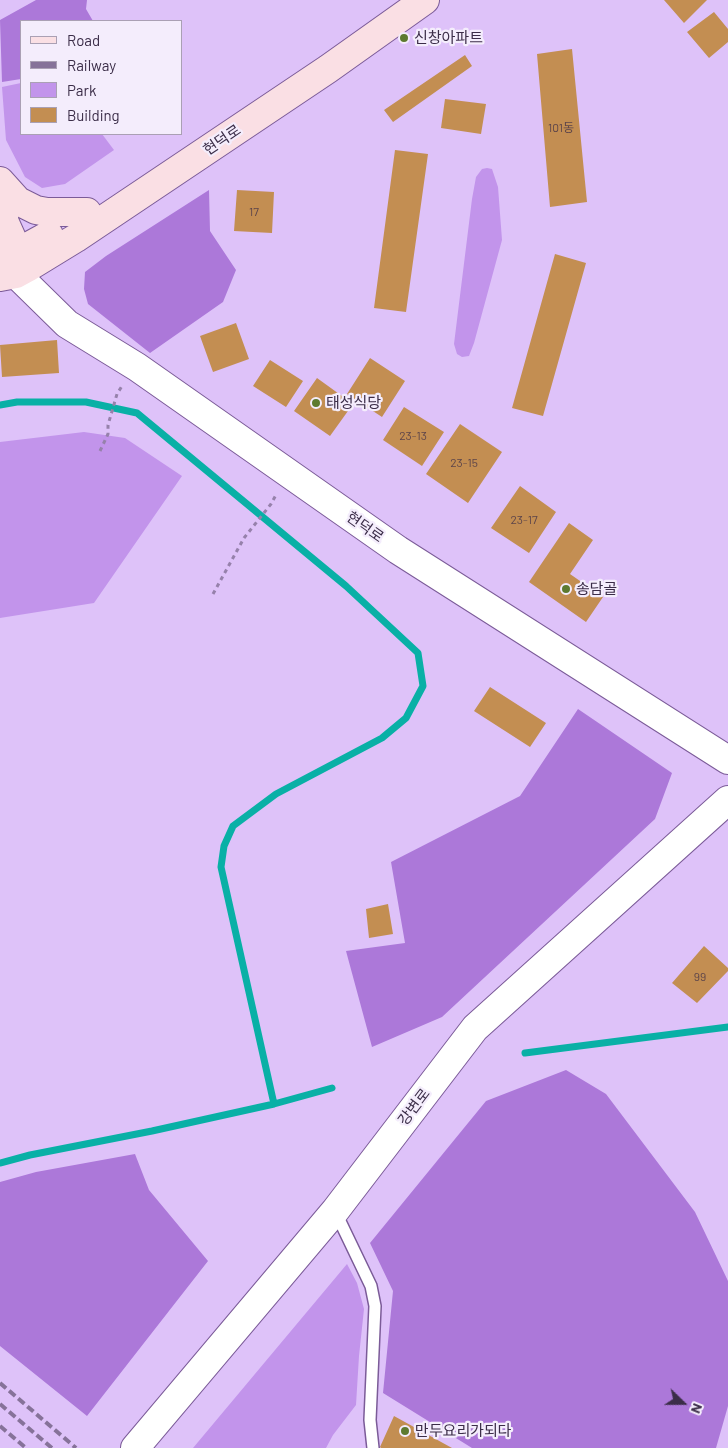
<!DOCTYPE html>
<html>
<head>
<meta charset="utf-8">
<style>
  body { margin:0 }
  #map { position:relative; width:728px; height:1448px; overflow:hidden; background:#dec2f9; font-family:Barlow,sans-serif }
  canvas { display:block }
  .legend { position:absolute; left:20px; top:20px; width:162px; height:115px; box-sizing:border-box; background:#f4edfc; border:1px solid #aaa0b4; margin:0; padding:6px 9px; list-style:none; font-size:15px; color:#3b2d48 }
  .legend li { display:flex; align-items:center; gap:10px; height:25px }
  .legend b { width:25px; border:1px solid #aaa0b4 }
  .north { position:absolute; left:658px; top:1378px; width:50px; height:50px; -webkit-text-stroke:4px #f4edfc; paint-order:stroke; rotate:112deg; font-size:14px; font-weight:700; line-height:20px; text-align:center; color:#3b2d48 }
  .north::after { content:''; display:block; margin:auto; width:18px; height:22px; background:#3b2d48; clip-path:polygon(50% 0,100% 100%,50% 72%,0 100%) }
</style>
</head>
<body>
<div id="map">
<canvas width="728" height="1448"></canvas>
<ul class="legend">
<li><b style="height:6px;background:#fadfe4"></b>Road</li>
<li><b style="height:6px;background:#867299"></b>Railway</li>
<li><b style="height:14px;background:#c294eb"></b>Park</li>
<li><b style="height:14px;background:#c38e52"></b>Building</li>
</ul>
<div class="north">N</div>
</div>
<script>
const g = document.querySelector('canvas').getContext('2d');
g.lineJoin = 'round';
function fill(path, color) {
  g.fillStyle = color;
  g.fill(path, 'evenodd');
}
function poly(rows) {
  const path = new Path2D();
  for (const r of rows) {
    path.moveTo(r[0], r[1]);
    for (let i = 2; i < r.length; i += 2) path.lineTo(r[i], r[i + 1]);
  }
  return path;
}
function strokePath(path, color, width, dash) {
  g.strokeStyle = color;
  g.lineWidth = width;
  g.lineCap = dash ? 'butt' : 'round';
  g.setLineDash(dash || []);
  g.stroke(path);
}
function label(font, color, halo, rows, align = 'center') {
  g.font = font + ' Barlow,"Noto Sans KR",sans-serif';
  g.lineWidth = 4.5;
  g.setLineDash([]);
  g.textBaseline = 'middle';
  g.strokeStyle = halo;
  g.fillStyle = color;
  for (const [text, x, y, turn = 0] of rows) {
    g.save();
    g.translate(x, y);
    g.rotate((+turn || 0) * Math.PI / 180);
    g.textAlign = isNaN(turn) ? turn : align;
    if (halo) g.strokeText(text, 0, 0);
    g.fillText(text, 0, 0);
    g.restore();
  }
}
fill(poly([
  [21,83,21,134,102,134,114,150,65,184,42,188,25,177,6,140,2,87],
  [487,168,492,169,498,187,502,240,474,343,469,356,462,357,457,354,454,344,472,199,476,177,482,169],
  [84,432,125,438,182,476,94,603,0,618,0,442],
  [347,1264,357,1283,364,1309,359,1356,356,1405,333,1435,326,1448,193,1448]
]), '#c294eb');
fill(poly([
  [36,0,87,0,86,9,93,21,21,21,21,79,2,82,0,20],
  [209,190,210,231,236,270,223,302,150,353,88,304,84,289,85,272,106,256],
  [578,709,672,773,655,819,442,1017,372,1047,346,951,405,943,391,862,520,796],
  [566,1070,606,1094,695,1212,728,1281,728,1406,716,1448,472,1448,383,1393,393,1291,370,1243,486,1101],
  [135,1154,149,1190,208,1261,87,1416,0,1346,0,1182,36,1172]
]), '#ac78d9');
strokePath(poly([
  [0,405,17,402,86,402,137,413,346,586,418,653,423,686,406,718,382,738,276,794,233,826,224,846,221,867,274,1104],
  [525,1053,728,1027],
  [0,1163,30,1155,152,1131,274,1104,332,1088]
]), '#09b0a6', 7);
fill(poly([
  [664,0,707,0,684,23],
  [714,12,728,29,728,42,709,58,687,32],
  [572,49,587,202,550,207,537,54],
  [465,55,472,66,393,122,384,110],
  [445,99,486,104,481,134,441,128],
  [395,150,428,154,406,312,374,308],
  [237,190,274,192,272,233,234,231],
  [555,254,586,263,543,416,512,408],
  [236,323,249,359,213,372,200,336],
  [57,340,59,373,2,377,0,345],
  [370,358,405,381,382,417,347,394],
  [270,360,303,381,286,407,253,386],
  [317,378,353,404,330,436,294,411],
  [404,407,444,432,422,466,383,440],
  [460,424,502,452,468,503,426,474],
  [520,486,556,512,529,553,491,528],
  [569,523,593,540,570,574,603,597,586,622,529,582],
  [490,687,546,723,530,747,474,711],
  [388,904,393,934,369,938,366,909],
  [704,946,728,968,728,971,697,1003,672,983],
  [394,1416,452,1448,381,1448,380,1447]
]), '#c38e52');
const service = poly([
  [336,1213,371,1286,375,1306,370,1420,373,1448]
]);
const tertiary = poly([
  [16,274,67,324,137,367,398,550,728,760],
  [135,1448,335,1211,475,1028,728,800]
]);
const secondary = poly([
  [0,181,18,201,36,210,47,212,87,212],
  [0,203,5,223,18,252,27,267],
  [0,259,18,252,49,235],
  [0,277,16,274,27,268,76,238,328,69,425,0]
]);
strokePath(service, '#7b5b98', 14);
strokePath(tertiary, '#7b5b98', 30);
strokePath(secondary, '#7b5b98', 30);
strokePath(poly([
  [100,451,108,434,108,425,117,394,122,386],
  [213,594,244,538,271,504,277,493]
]), '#9681ab', 3, [4, 4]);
strokePath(service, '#fff', 11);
strokePath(tertiary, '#fff', 28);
strokePath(secondary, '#fadfe4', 28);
strokePath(poly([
  [0,1383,76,1448],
  [0,1404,52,1448],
  [0,1426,26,1448]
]), '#867299', 4, [8, 4]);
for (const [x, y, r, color] of [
  [404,38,5,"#5d7a2f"],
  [316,403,5,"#5d7a2f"],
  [566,589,5,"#5d7a2f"],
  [405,1431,5,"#5d7a2f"]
]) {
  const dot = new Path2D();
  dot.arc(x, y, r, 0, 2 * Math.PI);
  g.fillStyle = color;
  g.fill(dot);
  strokePath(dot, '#f4edfc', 2);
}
label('12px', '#5d454a', null, [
  ["101동",561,128],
  ["17",254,212],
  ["23-13",413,436],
  ["23-15",464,463],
  ["23-17",524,520],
  ["99",700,977]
]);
label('15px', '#3b2d48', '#f4edfc', [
  ["신창아파트",414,38],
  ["태성식당",326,403],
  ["송담골",576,589],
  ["만두요리가되다",415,1431]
], 'left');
label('15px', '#3b2d48', '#f4edfc', [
  ["현덕로",222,140,-34],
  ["현덕로",365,527,35],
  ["강변로",414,1107,-53]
]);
</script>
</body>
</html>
